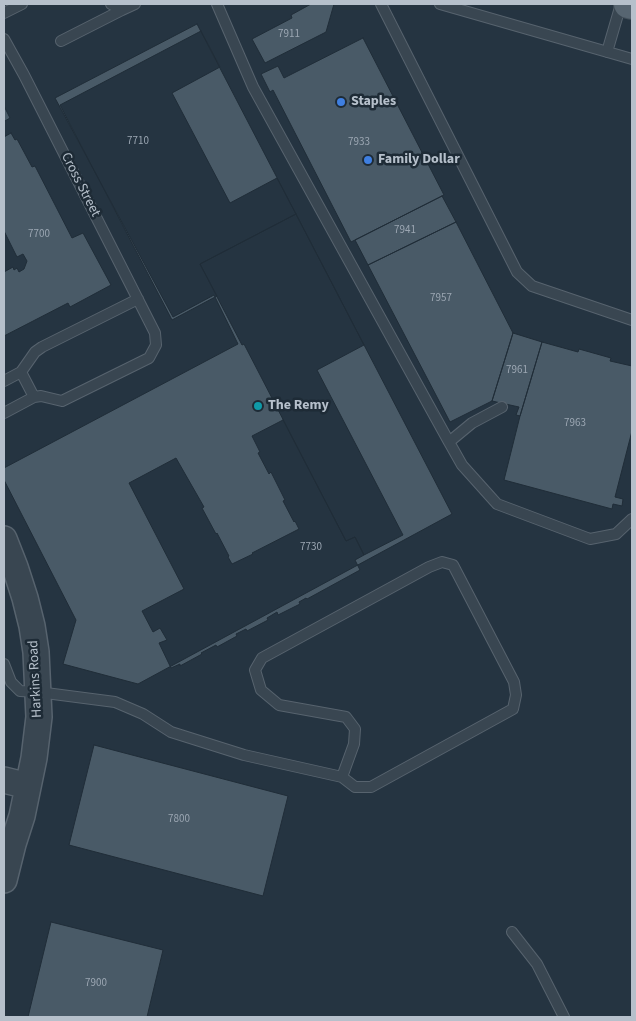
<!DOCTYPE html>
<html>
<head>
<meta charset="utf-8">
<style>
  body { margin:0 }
  #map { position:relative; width:636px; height:1021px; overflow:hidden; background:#253441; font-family:"Source Sans 3",sans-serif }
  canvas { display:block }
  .frame { position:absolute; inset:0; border:5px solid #b6c0cb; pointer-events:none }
</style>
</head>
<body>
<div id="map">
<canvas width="636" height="1021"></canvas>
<div class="frame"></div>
</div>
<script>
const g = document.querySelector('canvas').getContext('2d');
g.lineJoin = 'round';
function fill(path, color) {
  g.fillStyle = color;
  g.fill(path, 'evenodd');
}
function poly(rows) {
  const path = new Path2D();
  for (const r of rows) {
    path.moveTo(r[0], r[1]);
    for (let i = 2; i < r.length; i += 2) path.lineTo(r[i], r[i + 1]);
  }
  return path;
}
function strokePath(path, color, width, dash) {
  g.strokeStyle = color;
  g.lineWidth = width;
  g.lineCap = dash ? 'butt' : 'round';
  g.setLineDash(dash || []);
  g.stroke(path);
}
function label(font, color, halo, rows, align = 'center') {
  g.font = font + ' "Source Sans 3",sans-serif';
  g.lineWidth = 5;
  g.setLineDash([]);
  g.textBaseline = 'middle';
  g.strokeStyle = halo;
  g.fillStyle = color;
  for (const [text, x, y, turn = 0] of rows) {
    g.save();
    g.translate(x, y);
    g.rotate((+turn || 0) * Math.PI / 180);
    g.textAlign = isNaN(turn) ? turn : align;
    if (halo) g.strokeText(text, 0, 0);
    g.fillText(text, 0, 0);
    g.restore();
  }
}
const building = poly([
  [311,4,334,4,326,32,265,63,252,39,292,18,291,15,311,4],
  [197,24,452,514,138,684,63,664,76,620,4,480,4,468,238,344,214,295,173,317,55,98,197,24],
  [201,31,220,67,172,93,230,203,277,178,296,214,200,264,217,296,172,320,60,105,201,31],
  [363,38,444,195,351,242,273,90,270,92,261,74,278,66,284,78,363,38],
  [4,106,10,118,5,121,4,119,4,106],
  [11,133,15,140,17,139,32,167,35,166,72,238,83,233,111,285,70,307,68,303,4,336,4,272,13,267,14,270,17,268,19,272,24,269,27,261,23,254,17,257,4,231,4,137,11,133],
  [442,196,456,222,368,265,355,240,442,196],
  [296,214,364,345,317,370,403,535,364,555,355,537,346,541,244,344,242,345,200,264,296,214],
  [456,222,513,333,492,401,450,422,368,265,456,222],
  [513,333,542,342,520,416,516,415,519,407,492,401,513,333],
  [542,342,578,352,579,349,611,358,610,361,632,366,632,431,615,497,623,499,622,506,613,504,612,509,504,480,520,416,542,342],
  [283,420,346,541,355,537,364,555,355,560,360,570,307,599,306,598,299,602,300,604,278,615,277,612,267,618,268,620,247,631,246,629,236,634,237,636,217,647,216,645,201,653,202,654,180,666,180,664,171,668,159,643,167,640,160,628,153,632,142,611,184,589,129,483,176,458,204,507,202,508,216,534,217,533,229,556,228,557,232,564,253,554,252,553,299,529,295,521,294,522,283,501,285,500,271,472,269,474,258,453,260,452,252,436,283,420],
  [94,745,288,796,263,896,69,845,94,745],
  [51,922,163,950,147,1017,28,1017,51,922]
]);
fill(building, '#495a67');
strokePath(building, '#202d38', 1);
const service = poly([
  [111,4,122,10,135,4],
  [217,4,253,87,449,442],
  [381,4,517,272,532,286,632,320],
  [440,4,632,59],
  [4,13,22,4],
  [4,39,24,75,155,333,156,345,149,358,62,401,41,396,34,397,4,413],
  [61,41,122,10],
  [607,52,621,4],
  [21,372,34,397],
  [4,381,21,372,35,352,42,347,138,299],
  [502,407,472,423,449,442,462,465,497,504,590,539,616,534,632,519],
  [4,664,11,682,20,691,38,692,115,702,143,714,171,732,244,755,342,777,355,787,371,787,513,709,516,695,514,682,453,565,442,562,429,567,262,658,255,670,261,690,279,705,346,717,355,729,354,744,342,777],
  [512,932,537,964,564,1017]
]);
const tertiary = poly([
  [4,539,15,567,25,598,32,626,36,652,39,717,34,758,22,816,13,844,4,880],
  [4,780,28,786]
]);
const primary = poly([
  [628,4,632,5]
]);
strokePath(service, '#57636e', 12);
strokePath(tertiary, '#57636e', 28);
strokePath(primary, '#434f5a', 30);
strokePath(service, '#394651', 10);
strokePath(tertiary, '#394651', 25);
strokePath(primary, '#576571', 28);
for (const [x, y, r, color] of [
  [341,102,5,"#3f7fe0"],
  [368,160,5,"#3f7fe0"],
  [258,406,5,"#0f9aa8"]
]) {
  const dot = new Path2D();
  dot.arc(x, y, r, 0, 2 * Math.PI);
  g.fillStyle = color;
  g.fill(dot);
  strokePath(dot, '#1e2b36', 2);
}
label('11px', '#9ba6b2', null, [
  ["7911",289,35],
  ["7710",138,142],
  ["7933",359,143],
  ["7941",405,231],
  ["7700",39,235],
  ["7957",441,299],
  ["7961",517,371],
  ["7963",575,424],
  ["7730",311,548],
  ["7800",179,820],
  ["7900",96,984]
]);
label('bold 14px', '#b6c0cb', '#1e2b36', [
  ["Staples",351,102],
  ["Family Dollar",378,160],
  ["The Remy",268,406]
], 'left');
label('14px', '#b6c0cb', '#1e2b36', [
  ["Cross Street",80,185,63],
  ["Harkins Road",36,679,-93]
]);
</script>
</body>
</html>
